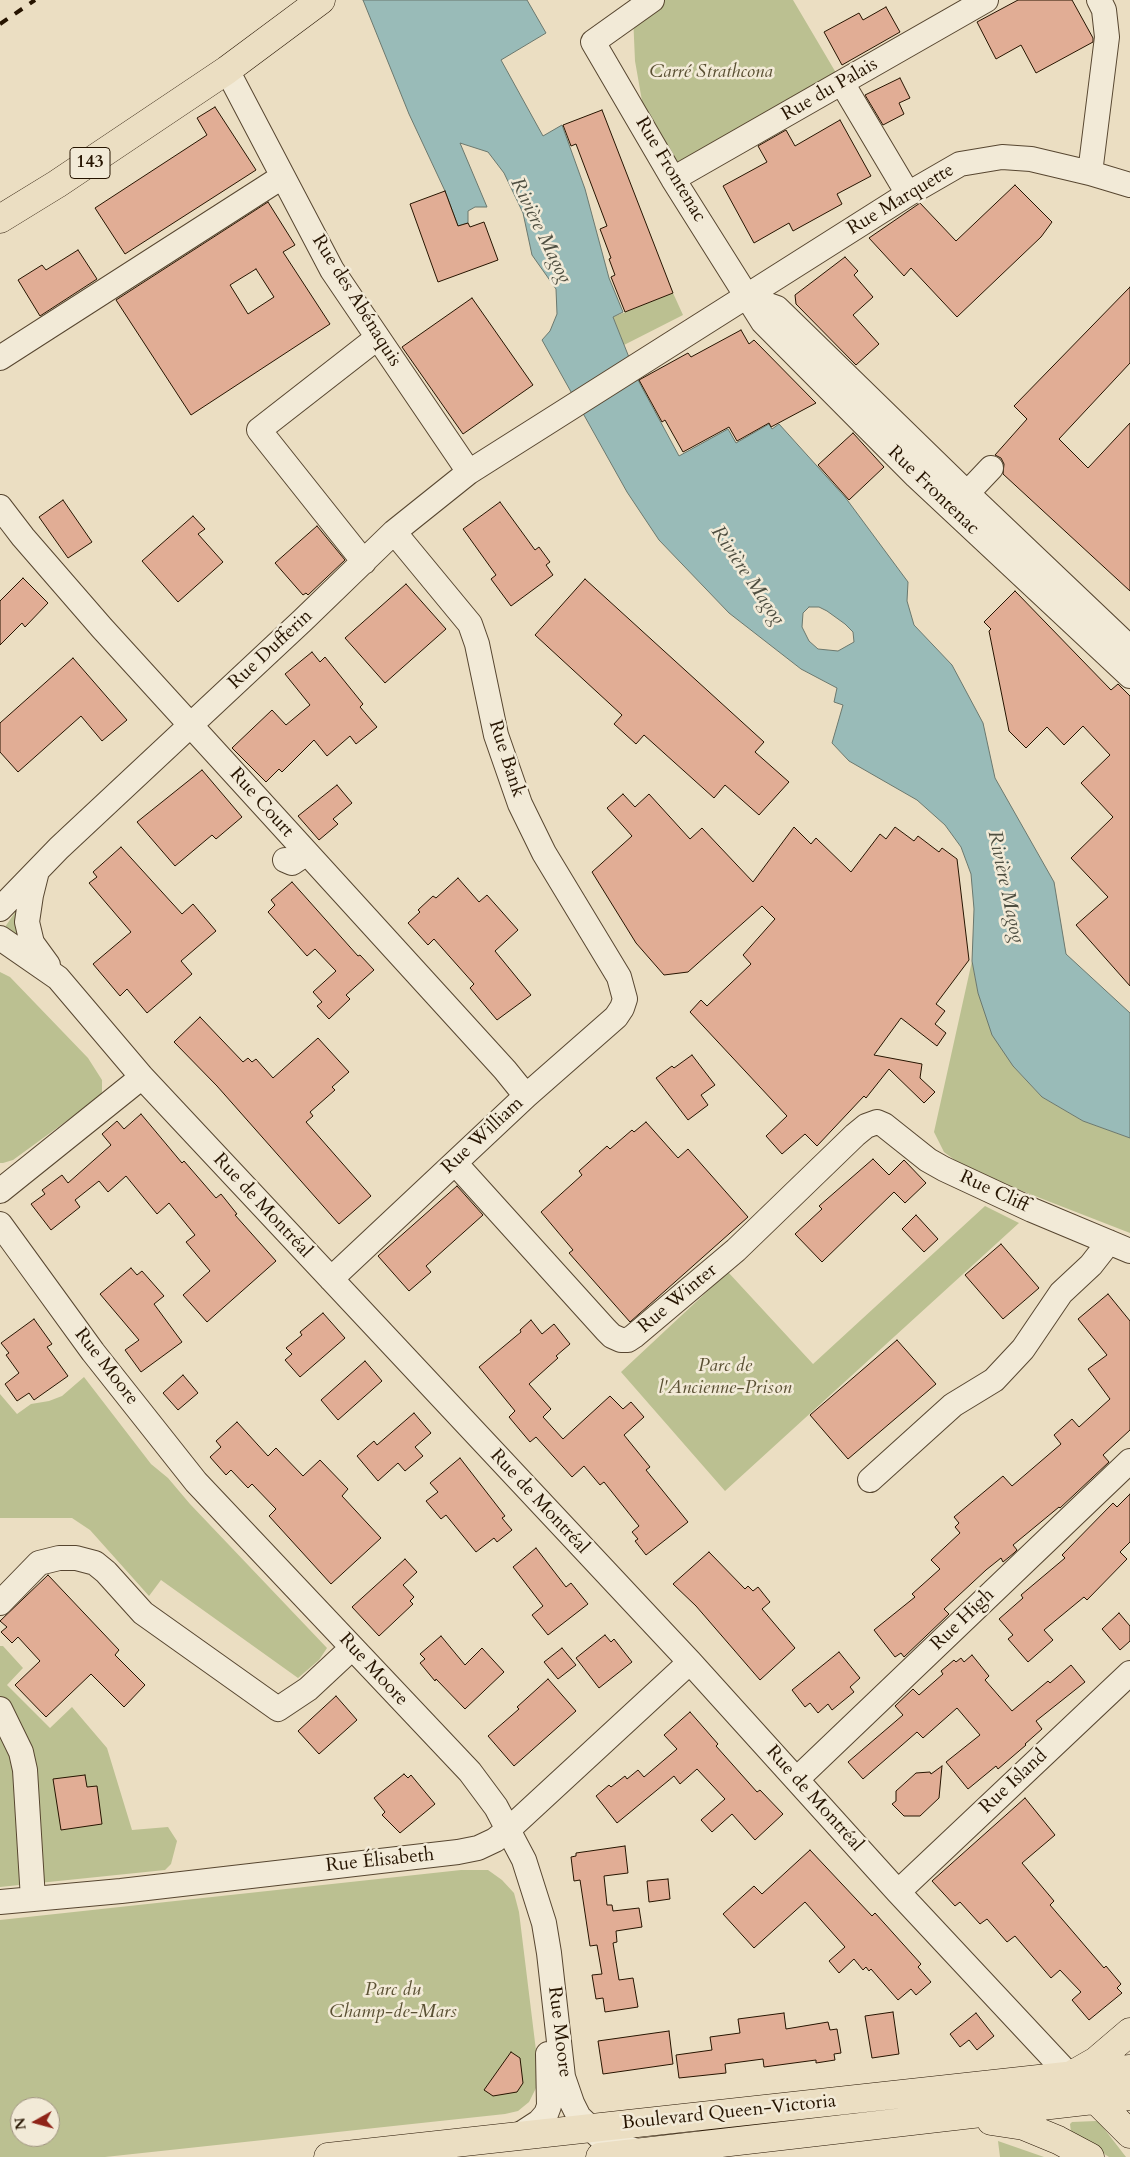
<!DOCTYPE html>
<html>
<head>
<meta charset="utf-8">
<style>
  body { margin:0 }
  #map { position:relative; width:1130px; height:2157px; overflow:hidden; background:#ebdec2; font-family:Cardo,serif }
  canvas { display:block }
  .north { position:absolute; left:10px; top:2097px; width:50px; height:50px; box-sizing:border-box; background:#f2ead7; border:1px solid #a09481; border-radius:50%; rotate:263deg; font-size:14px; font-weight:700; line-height:20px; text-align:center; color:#261400 }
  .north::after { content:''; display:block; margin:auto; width:18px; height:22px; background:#8f2418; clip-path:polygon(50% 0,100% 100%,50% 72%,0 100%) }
</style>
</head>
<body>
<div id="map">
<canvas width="1130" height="2157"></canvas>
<div class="north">N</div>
</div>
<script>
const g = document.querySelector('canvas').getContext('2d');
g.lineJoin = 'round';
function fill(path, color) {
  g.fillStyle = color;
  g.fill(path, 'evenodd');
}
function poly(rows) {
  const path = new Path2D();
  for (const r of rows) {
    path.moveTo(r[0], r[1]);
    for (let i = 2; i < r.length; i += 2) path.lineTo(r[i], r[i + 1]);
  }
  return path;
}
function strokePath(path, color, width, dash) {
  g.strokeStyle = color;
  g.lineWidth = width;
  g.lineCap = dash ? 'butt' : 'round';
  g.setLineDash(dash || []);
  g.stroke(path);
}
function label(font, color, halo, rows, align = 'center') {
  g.font = font + ' Cardo,serif';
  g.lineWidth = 5;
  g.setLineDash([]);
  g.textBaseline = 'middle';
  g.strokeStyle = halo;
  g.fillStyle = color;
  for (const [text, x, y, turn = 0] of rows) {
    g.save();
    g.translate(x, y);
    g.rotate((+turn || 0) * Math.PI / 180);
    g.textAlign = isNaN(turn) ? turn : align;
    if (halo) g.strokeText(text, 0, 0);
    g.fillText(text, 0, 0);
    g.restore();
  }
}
fill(poly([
  [652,0,793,0,842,83,673,179,648,135,635,61,633,15],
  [673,293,683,315,624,345,613,317],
  [18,908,21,937,5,927],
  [972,961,978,993,1013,1066,1042,1097,1083,1121,1130,1138,1130,1233,981,1175,960,1164,944,1152,934,1132],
  [0,972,10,977,88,1058,102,1080,102,1092,98,1098,13,1160,3,1163,0,1163],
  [985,1206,1019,1223,725,1491,621,1372,728,1272,813,1364],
  [84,1377,151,1464,168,1478,190,1504,327,1648,319,1660,298,1678,161,1580,149,1596,90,1530,72,1518,0,1518,0,1394,17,1414,31,1404,49,1401,62,1396],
  [0,1646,3,1646,23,1668,7,1685,50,1728,72,1707,107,1748,132,1830,168,1827,177,1841,171,1864,165,1870,0,1887],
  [461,1870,488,1870,502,1880,514,1893,519,1912,539,2075,536,2088,529,2102,518,2111,505,2114,105,2157,0,2157,0,1920],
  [20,2107,50,2107,50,2137,20,2137],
  [1096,2121,1099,2122,1126,2157,1109,2157,1071,2132,1070,2124,1072,2122],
  [998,2141,1044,2157,1000,2157]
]), '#bbc091');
const water = poly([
  [363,0,527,0,546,33,501,60,543,136,562,125,585,189,609,278,623,312,613,317,638,380,679,456,728,429,736,443,769,424,772,429,779,424,845,497,908,582,907,601,914,625,952,665,983,723,995,778,1054,882,1066,954,1130,1013,1130,1138,1083,1121,1042,1097,1013,1066,992,1035,978,993,972,961,974,909,971,874,961,847,945,825,917,800,849,761,832,743,843,705,834,702,837,688,801,669,729,613,659,540,627,492,542,340,550,331,557,314,556,289,532,255,523,213,504,173,488,152,460,143,487,207,475,207,468,211,468,223,458,226,445,191,409,114,363,0],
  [809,607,819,607,827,611,845,624,853,632,854,642,838,651,818,649,809,641,802,627,803,613,809,607]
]);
fill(water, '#99bbb8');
strokePath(water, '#6b786e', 1);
const building = poly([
  [1018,0,1072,0,1093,38,1093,42,1036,73,1021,45,996,59,977,22,1018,0],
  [886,7,900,32,842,65,824,32,859,13,863,20,886,7],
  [900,78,910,98,899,103,904,114,883,125,865,95,900,78],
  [215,107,256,170,125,254,95,208,207,135,197,118,215,107],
  [602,110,673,293,625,312,611,277,615,275,609,259,611,258,600,229,607,226,576,144,571,146,563,125,602,110],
  [840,120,871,176,837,194,842,204,793,231,789,223,754,243,723,186,767,162,758,146,786,130,795,146,840,120],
  [1015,185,1052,222,1041,237,957,317,911,268,904,276,869,238,920,203,956,241,1015,185],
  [445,191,458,226,468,223,470,227,484,222,498,260,438,282,410,204,445,191],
  [268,202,295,245,283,252,330,324,191,415,116,300,268,202],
  [256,269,274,297,248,314,230,285,256,269],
  [78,250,97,279,40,316,18,280,42,265,46,270,78,250],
  [845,257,858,271,854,275,873,297,853,315,879,344,856,365,796,304,795,295,845,257],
  [1130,287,1130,363,1059,439,1088,468,1130,423,1130,591,1003,474,1004,464,1001,458,995,455,1027,419,1014,406,1130,287],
  [472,298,533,385,463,434,402,347,472,298],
  [741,330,749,344,754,340,816,403,771,427,769,423,737,441,729,427,683,452,665,420,662,422,639,380,688,353,691,357,741,330],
  [853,433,884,467,849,500,818,465,853,433],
  [63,500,92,542,68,558,39,517,63,500],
  [500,502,535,550,539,547,550,562,546,565,553,575,511,606,491,579,496,575,463,529,500,502],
  [193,516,205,529,198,534,223,562,178,602,142,561,193,516],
  [317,526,345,560,308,595,306,593,303,595,275,563,317,526],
  [23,578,48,603,25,627,22,623,0,645,0,601,23,578],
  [585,579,764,742,755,752,789,782,759,815,725,785,714,798,644,735,636,744,614,724,622,715,535,635,585,579],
  [406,584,446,629,385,683,345,638,406,584],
  [1015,591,1111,690,1118,684,1130,696,1130,986,1076,925,1108,897,1071,858,1113,817,1081,783,1110,755,1083,726,1064,745,1047,727,1026,748,1009,731,989,631,991,629,984,622,1015,591],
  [312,652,320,662,325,657,363,704,360,707,377,727,356,744,350,736,327,756,314,740,282,772,279,769,266,782,232,748,272,710,286,725,310,705,285,674,312,652],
  [73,658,127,720,102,741,81,716,18,772,0,752,0,723,73,658],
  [202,770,242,817,216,839,212,835,175,866,137,822,202,770],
  [337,785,352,803,333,819,338,824,319,840,298,816,337,785],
  [623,794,635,807,649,794,690,839,702,828,753,882,794,827,811,844,816,838,851,872,880,834,886,839,895,827,914,841,918,836,939,852,942,848,957,859,969,960,936,1004,945,1011,935,1024,946,1033,937,1046,901,1018,874,1055,922,1064,920,1078,935,1092,924,1103,889,1069,866,1098,864,1096,817,1146,805,1134,782,1154,766,1136,787,1116,690,1012,701,1000,707,1006,751,964,743,955,775,919,762,906,688,972,664,975,636,943,592,872,632,836,607,808,623,794],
  [121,847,182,914,193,904,216,931,181,961,192,974,147,1013,127,989,120,996,93,964,131,932,89,883,97,877,93,872,121,847],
  [458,878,479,902,487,895,518,930,495,951,531,995,497,1020,470,988,474,984,434,939,428,945,408,923,420,912,418,910,433,896,436,898,458,878],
  [292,882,358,956,360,955,374,970,346,995,350,999,329,1019,317,1006,322,1002,313,992,336,971,315,949,307,956,268,912,275,905,271,900,292,882],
  [200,1017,243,1062,248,1058,252,1062,256,1059,273,1078,318,1038,349,1072,332,1087,335,1090,310,1112,313,1116,306,1122,371,1196,339,1224,217,1086,174,1042,200,1017],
  [692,1055,715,1085,701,1095,708,1105,688,1120,656,1078,672,1066,674,1068,692,1055],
  [141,1114,182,1163,184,1161,216,1198,221,1194,237,1214,235,1215,276,1261,207,1322,183,1295,210,1271,186,1242,195,1235,169,1203,157,1214,126,1176,108,1192,99,1181,75,1200,80,1207,51,1230,31,1204,45,1194,42,1190,62,1175,68,1183,111,1145,102,1134,117,1121,124,1129,141,1114],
  [646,1122,678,1158,688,1149,748,1217,630,1322,569,1253,573,1250,541,1212,582,1175,579,1171,607,1146,610,1149,632,1130,634,1132,646,1122],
  [873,1159,889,1175,904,1160,926,1183,905,1203,894,1192,822,1262,795,1234,822,1209,819,1206,873,1159],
  [457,1186,483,1215,426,1266,431,1272,409,1291,378,1256,457,1186],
  [916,1215,938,1239,924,1252,902,1229,916,1215],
  [1001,1244,1039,1288,1003,1319,965,1275,1001,1244],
  [131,1268,137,1275,142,1271,164,1296,154,1304,182,1342,141,1372,125,1350,139,1340,100,1294,131,1268],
  [1108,1294,1130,1321,1130,1430,1103,1455,1109,1462,1060,1508,1059,1507,1013,1545,1017,1550,1014,1553,1003,1562,1001,1558,986,1570,944,1609,949,1614,904,1657,901,1653,895,1657,874,1630,915,1597,912,1594,940,1569,931,1560,960,1533,955,1527,959,1523,954,1517,1003,1476,1012,1486,1061,1444,1054,1435,1072,1419,1079,1427,1110,1399,1088,1369,1107,1355,1078,1319,1108,1294],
  [323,1313,345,1338,300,1377,285,1360,292,1354,286,1348,302,1335,300,1332,323,1313],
  [34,1319,52,1344,47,1347,68,1376,34,1400,29,1393,17,1401,5,1384,19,1373,6,1355,9,1353,1,1343,34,1319],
  [531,1320,542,1334,554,1324,570,1344,556,1356,558,1358,529,1384,551,1409,543,1417,563,1439,610,1396,623,1409,631,1402,644,1417,624,1435,650,1467,646,1470,688,1522,646,1555,635,1541,638,1539,632,1532,639,1526,604,1482,600,1485,584,1466,572,1477,536,1437,530,1442,509,1417,515,1411,479,1367,521,1332,520,1330,531,1320],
  [897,1340,936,1384,848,1459,810,1415,897,1340],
  [365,1361,382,1381,338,1420,321,1400,365,1361],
  [183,1375,198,1393,178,1410,163,1393,183,1375],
  [414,1413,431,1433,415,1447,423,1456,405,1471,398,1463,378,1481,357,1456,374,1441,377,1445,414,1413],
  [237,1422,268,1456,276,1448,303,1476,320,1460,348,1489,342,1496,381,1538,331,1584,269,1516,276,1509,252,1484,248,1488,231,1470,226,1475,210,1457,221,1447,216,1441,237,1422],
  [460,1458,505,1516,502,1518,512,1530,497,1542,494,1538,476,1552,446,1515,441,1519,426,1501,438,1492,430,1483,460,1458],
  [1130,1494,1130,1542,1120,1552,1127,1559,1087,1600,1084,1597,1044,1630,1053,1640,1028,1662,1008,1639,1013,1635,999,1619,1023,1598,1021,1595,1065,1558,1062,1555,1113,1503,1117,1507,1130,1494],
  [536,1548,566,1587,571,1583,588,1604,548,1635,532,1615,543,1606,513,1567,536,1548],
  [709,1552,745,1589,748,1586,753,1591,758,1587,770,1602,762,1609,795,1648,760,1680,696,1606,673,1584,709,1552],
  [405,1559,417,1572,403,1585,414,1597,410,1601,413,1604,379,1636,352,1607,405,1559],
  [48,1575,119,1650,115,1655,145,1685,124,1707,91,1674,46,1717,15,1685,40,1661,18,1637,12,1643,1,1632,7,1627,0,1621,48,1575],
  [1119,1613,1130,1626,1130,1641,1120,1650,1102,1629,1119,1613],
  [605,1635,611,1642,614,1639,632,1662,599,1688,576,1658,605,1635],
  [441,1636,465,1665,482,1648,504,1672,465,1709,436,1679,435,1681,420,1663,425,1659,420,1654,441,1636],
  [562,1648,576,1665,558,1679,544,1662,562,1648],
  [839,1652,860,1678,850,1687,854,1692,832,1710,828,1704,818,1713,810,1703,805,1707,792,1690,839,1652],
  [972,1655,989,1676,985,1680,1012,1711,1048,1681,1050,1683,1071,1665,1085,1682,1036,1721,1042,1729,1025,1744,1026,1745,998,1769,996,1766,968,1789,946,1762,980,1735,957,1708,923,1738,917,1732,863,1779,848,1762,903,1715,895,1706,913,1689,919,1695,943,1674,941,1671,954,1660,956,1662,961,1658,964,1662,972,1655],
  [548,1679,576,1711,514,1766,488,1736,519,1709,517,1707,548,1679],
  [336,1696,357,1720,319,1754,298,1731,336,1696],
  [690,1712,718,1744,716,1746,757,1792,760,1790,783,1814,755,1840,732,1814,712,1832,701,1820,725,1799,697,1769,680,1784,674,1776,617,1823,596,1796,609,1785,611,1787,625,1776,627,1779,638,1770,644,1777,677,1749,664,1735,690,1712],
  [942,1766,939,1798,920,1816,904,1816,892,1804,896,1801,896,1791,916,1773,930,1772,931,1774,942,1766],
  [404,1774,408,1778,411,1775,435,1804,400,1833,382,1815,385,1812,374,1798,404,1774],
  [85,1775,87,1787,97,1786,102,1824,61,1830,53,1779,85,1775],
  [1025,1798,1055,1835,1022,1863,1054,1901,1050,1905,1104,1968,1106,1966,1121,1984,1117,1988,1122,1993,1089,2020,1072,2000,1081,1992,1060,1970,1051,1978,1015,1936,1007,1942,987,1919,980,1924,960,1902,955,1906,932,1881,1025,1798],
  [625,1846,628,1873,604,1876,607,1905,612,1905,613,1911,639,1908,642,1927,616,1931,617,1942,613,1943,619,1980,633,1978,638,2007,605,2012,603,1998,596,1999,592,1975,602,1974,597,1945,590,1946,580,1880,574,1881,571,1857,576,1856,576,1853,625,1846],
  [810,1850,872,1916,875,1913,921,1964,918,1967,931,1982,916,1995,911,1989,898,2000,871,1969,869,1971,866,1967,863,1970,854,1959,839,1973,829,1961,845,1947,805,1902,754,1948,723,1914,754,1886,762,1894,810,1850],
  [668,1879,670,1899,649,1902,647,1881,668,1879],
  [893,2012,899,2054,872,2058,865,2016,893,2012],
  [784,2013,786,2029,828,2022,830,2030,837,2029,841,2053,834,2054,835,2060,816,2063,816,2060,764,2067,763,2059,725,2064,726,2073,679,2078,676,2055,712,2050,710,2037,740,2033,738,2019,784,2013],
  [976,2013,994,2036,977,2050,969,2040,960,2047,950,2034,976,2013],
  [669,2031,673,2064,603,2074,598,2041,669,2031],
  [511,2052,520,2058,523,2083,517,2092,493,2096,484,2090,511,2052]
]);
fill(building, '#e1ad95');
strokePath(building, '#261400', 1);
const minor = poly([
  [652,0,593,42,673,179,763,322,916,476,1130,676],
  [227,70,332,270,469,472],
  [842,83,908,194],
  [1090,173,1107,37,1104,10,1099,0],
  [673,179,986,0],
  [746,297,777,308,967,493,1130,648],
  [0,358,282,177],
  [956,505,991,468],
  [0,507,23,537,102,628,505,1070,526,1096],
  [364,562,259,430,377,338],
  [285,860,292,863,307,853],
  [37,871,31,895,27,922,32,943,48,965],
  [0,909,59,848,303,620,394,532,469,472,908,194,960,164,1002,157,1031,159,1090,173,1130,185],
  [0,938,58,978,142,1077,690,1662,898,1892,1070,2076],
  [455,1163,606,1330,612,1336,621,1340,628,1340,634,1336,736,1250,855,1135,866,1126,877,1122,884,1125,928,1160,944,1169,1032,1210,1130,1251],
  [0,1191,142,1077],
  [0,1224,93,1352,196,1482,470,1772,496,1807,524,1860,544,1923,549,1953,563,2077,572,2103,579,2117,602,2139,640,2152],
  [331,1279,526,1096,616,1017,622,1008,625,999,619,977,544,853,520,804,496,735,477,644,470,624,394,532],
  [870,1480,953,1405,994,1380,1023,1349,1061,1293,1091,1265,1109,1242],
  [0,1603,39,1563,59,1558,76,1558,95,1563,106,1572,143,1613,278,1709,308,1689,352,1648],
  [0,1709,21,1752,25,1770,33,1899],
  [797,1779,1130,1461],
  [898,1892,1130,1673],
  [0,1902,121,1891,458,1852,478,1848,495,1840,509,1829,690,1662],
  [516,2137,539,2122,546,2114,549,2106,548,2054]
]);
const major = poly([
  [0,219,57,184,227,70,321,0],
  [1075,2073,1096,2061,1130,2032],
  [1089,2093,1130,2134],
  [991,2121,1024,2126,1058,2140,1090,2157],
  [328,2157,1130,2069],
  [600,2157,1130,2096]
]);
strokePath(minor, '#574630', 26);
strokePath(major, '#261400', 29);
strokePath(minor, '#f2ead7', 24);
strokePath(major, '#ebdec2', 28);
strokePath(poly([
  [0,24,35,0]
]), '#261400', 4, [9, 9]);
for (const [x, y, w] of [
  [90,163,40]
]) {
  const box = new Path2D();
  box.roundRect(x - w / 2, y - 15.5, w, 31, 4);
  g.fillStyle = '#f2ead7';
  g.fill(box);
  strokePath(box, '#261400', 1);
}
label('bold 18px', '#261400', null, [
  ["143",90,163]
]);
label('italic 19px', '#5a5033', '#f2ead7', [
  ["Carré Strathcona",711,73],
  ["Parc de",725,1367],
  ["l'Ancienne-Prison",725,1389],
  ["Parc du",393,1991],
  ["Champ-de-Mars",393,2013]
]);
label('19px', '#261400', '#f2ead7', [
  ["Rue du Palais",830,90,-30],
  ["Rue Frontenac",670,170,59],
  ["Rue Marquette",901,200,-31],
  ["Rue des Abénaquis",356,301,58],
  ["Rue Frontenac",933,491,44],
  ["Rue Dufferin",271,650,-43],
  ["Rue Bank",506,759,72],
  ["Rue Court",261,803,48],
  ["Rue William",483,1136,-43],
  ["Rue Cliff",994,1192,25],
  ["Rue de Montréal",262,1206,47],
  ["Rue Winter",678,1299,-40],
  ["Rue Moore",106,1367,52],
  ["Rue de Montréal",539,1502,47],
  ["Rue High",963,1620,-44],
  ["Rue Moore",373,1670,47],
  ["Rue Island",1014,1782,-43],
  ["Rue de Montréal",814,1799,48],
  ["Rue Élisabeth",380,1861,-6],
  ["Rue Moore",559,2032,83],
  ["Boulevard Queen-Victoria",729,2113,-6]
]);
label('italic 20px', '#4e4e40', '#f2ead7', [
  ["Rivière Magog",540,231,64],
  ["Rivière Magog",747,576,56],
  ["Rivière Magog",1005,887,78]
]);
</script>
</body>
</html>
